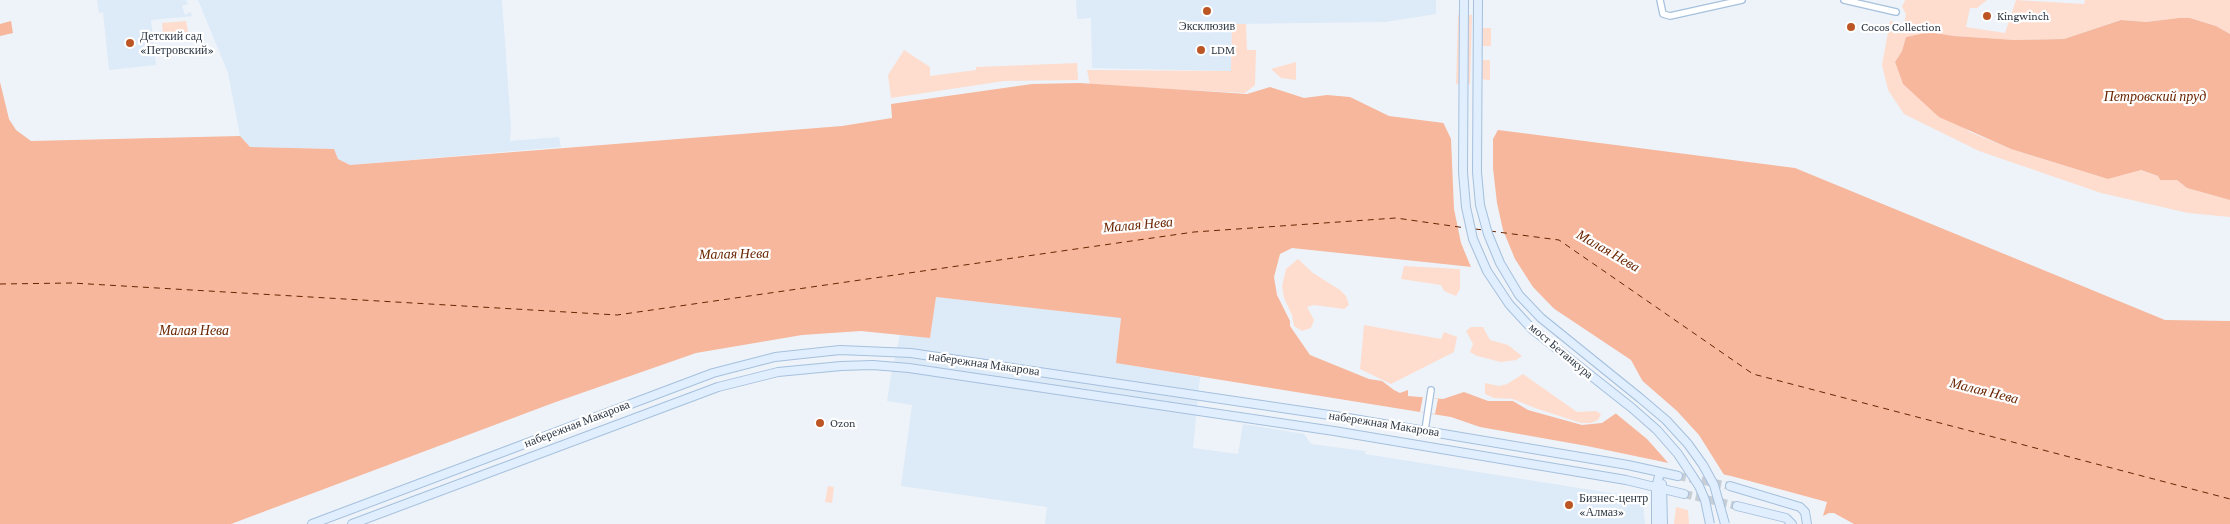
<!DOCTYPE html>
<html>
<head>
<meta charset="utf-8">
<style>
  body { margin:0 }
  canvas { display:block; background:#edf3f9 }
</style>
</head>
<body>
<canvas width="2230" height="524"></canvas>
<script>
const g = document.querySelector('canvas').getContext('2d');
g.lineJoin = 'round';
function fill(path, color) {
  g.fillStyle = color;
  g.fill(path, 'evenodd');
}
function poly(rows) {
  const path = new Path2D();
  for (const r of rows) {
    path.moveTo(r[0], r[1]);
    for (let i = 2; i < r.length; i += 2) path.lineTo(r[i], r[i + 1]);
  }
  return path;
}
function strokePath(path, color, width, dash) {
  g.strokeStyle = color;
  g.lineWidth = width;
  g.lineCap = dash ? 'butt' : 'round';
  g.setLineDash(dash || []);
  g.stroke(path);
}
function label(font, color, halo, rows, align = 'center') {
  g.font = font + ' "Crimson Pro",serif';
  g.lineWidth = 4.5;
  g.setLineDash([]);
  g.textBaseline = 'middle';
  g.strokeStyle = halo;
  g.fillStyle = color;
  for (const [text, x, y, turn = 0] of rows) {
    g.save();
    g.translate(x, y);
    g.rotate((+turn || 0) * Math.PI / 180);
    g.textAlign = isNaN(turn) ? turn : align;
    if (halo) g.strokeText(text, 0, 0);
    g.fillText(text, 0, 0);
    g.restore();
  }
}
fill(poly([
  [97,0,186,0,188,4,182,6,185,15,190,12,193,16,151,20,156,65,109,70,103,12,99,13],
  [198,0,502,0,511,127,510,141,559,137,561,147,350,165,338,159,334,149,250,147,240,136,228,73],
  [1076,0,1436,0,1436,14,1385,22,1232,24,1231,71,1092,68,1091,18,1077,19],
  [936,297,1121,318,1116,363,1200,377,1193,448,1238,454,1243,424,1304,434,1311,444,1365,451,1365,454,1636,497,1643,502,1645,524,1045,524,1047,507,901,486,912,405,887,401,891,376,900,334,930,338]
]), '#ddeaf8');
fill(poly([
  [1905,0,1987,0,1977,8,1970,8,1966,27,2005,33,2016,0,2084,4,2085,0,2230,0,2230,34,2216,26,2190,18,2179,18,2146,22,2120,20,2064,39,2015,40,1954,36,1929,32,1906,37,1902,51,1895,62,1903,84,1917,96,1970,132,2011,149,2108,179,2140,170,2158,176,2160,180,2177,180,2187,188,2230,200,2230,217,2188,213,2101,193,1979,151,1904,114,1888,90,1882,65,1890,21,1904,24,1906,14,1902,7],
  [1458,15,1472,15,1470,84,1456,84],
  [186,21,188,32,163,35,162,23],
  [1232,24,1246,24,1247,50,1256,50,1255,85,1245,93,1090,85,1087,70,1231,71],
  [1480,28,1491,28,1491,46,1479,46],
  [904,50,930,67,930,76,976,70,976,67,1077,63,1078,80,1004,81,891,98,888,75],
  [1479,60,1490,60,1490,80,1479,79],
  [1296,62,1296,80,1281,78,1271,69],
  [1298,259,1313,273,1340,290,1346,296,1349,305,1344,309,1314,305,1307,307,1314,320,1311,328,1302,331,1294,326,1292,315,1284,298,1282,286,1286,269],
  [1404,266,1460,269,1460,289,1456,296,1444,291,1441,285,1401,279],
  [1364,325,1441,339,1444,332,1457,337,1454,352,1391,384,1360,369],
  [1471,327,1483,327,1490,340,1508,345,1522,356,1516,360,1501,362,1477,356,1470,352,1473,344,1466,331],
  [1523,374,1577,412,1596,411,1601,414,1598,420,1591,423,1581,423,1535,408,1513,399,1494,398,1485,394,1485,383,1499,386,1507,384],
  [828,486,834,487,832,503,825,502],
  [1676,507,1688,510,1689,524,1674,524]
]), '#feddcf');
fill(poly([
  [2179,18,2190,18,2216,26,2230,34,2230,200,2187,188,2177,180,2160,180,2158,176,2141,170,2108,179,2011,149,1939,117,1903,84,1895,62,1902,51,1906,37,1929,32,1954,36,2015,40,2064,39,2121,20,2146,22],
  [11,21,13,33,0,36,0,24],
  [0,82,9,119,16,130,31,141,240,136,250,147,334,149,338,159,350,165,842,126,892,118,891,104,1032,84,1080,83,1247,94,1270,87,1304,98,1327,95,1350,97,1389,116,1795,168,2165,320,2230,321,2230,524,1854,524,1834,513,1829,513,1823,516,1827,502,1731,476,1587,446,1480,427,1451,417,1116,363,1121,318,936,297,930,338,861,331,802,335,696,353,553,403,231,524,0,524],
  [1292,248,1472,267,1513,291,1553,308,1631,360,1648,391,1602,423,1582,425,1528,410,1513,401,1488,401,1464,392,1443,399,1408,396,1408,390,1400,393,1394,390,1382,381,1369,379,1310,355,1290,326,1290,321,1277,295,1274,277,1280,254]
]), '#f7b79c');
fill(poly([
  [1442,120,1499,128,1493,139,1493,168,1497,203,1503,230,1515,259,1533,287,1564,319,1473,272,1461,243,1454,209,1451,139],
  [1638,377,1677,411,1699,435,1726,478,1671,466,1647,439,1614,412,1645,390],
  [1423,396,1438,399,1435,414,1420,412]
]), '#edf3f9');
strokePath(poly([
  [1475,229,1484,230],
  [1490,231,1559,240,1753,374,2230,499],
  [0,284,72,283,617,315,1194,232,1396,218,1466,228]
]), '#6a2500', 1, [6, 5]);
strokePath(poly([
  [1678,476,1730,486],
  [1684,494,1737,506]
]), '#c7ced5', 8, [8, 4]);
const street = poly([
  [1660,0,1663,14,1670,16,1742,0],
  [1844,0,1896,12],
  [1425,430,1431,390]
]);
const secondary = poly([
  [1662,484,1663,524],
  [1730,486,1800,507,1805,512,1807,524],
  [1737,506,1786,518,1792,524],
  [312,524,713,373,775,357,840,350,911,353,1336,416,1628,465,1678,476],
  [352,524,718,387,778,372,841,366,873,365,909,368,1334,431,1626,480,1684,494],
  [1656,524,1656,488,1660,472]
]);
strokePath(street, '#a6c0dd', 8);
strokePath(secondary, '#a6c0dd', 10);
strokePath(street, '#fff', 5.5);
strokePath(secondary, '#e0eefe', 8);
const secondaryBridge = poly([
  [1464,0,1463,172,1466,207,1473,239,1487,271,1509,304,1532,329,1632,408,1657,430,1678,454,1699,486,1705,500,1710,524],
  [1478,0,1477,172,1480,205,1488,234,1500,263,1519,295,1541,318,1640,398,1666,420,1688,444,1703,465,1714,485,1725,524]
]);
strokePath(secondaryBridge, '#a6c0dd', 10, []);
strokePath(secondaryBridge, '#e0eefe', 8);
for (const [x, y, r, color] of [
  [1207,11,5,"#bc5725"],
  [1987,16,5,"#bc5725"],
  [1851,27,5,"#bc5725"],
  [130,43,5,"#bc5725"],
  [1201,50,5,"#bc5725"],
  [820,423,5,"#bc5725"],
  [1569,505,5,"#bc5725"]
]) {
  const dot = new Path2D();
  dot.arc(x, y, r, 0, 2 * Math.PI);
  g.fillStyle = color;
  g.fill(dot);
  strokePath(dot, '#fff', 2);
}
label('12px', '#2e3844', '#fff', [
  ["Kingwinch",1997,16],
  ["Эксклюзив",1207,26,"center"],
  ["Cocos Collection",1861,27],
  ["Детский сад",140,36],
  ["«Петровский»",140,50],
  ["LDM",1211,50],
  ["Ozon",830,423],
  ["Бизнес-центр",1579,498],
  ["«Алмаз»",1579,512]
], 'left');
label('12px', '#2e3844', '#fff', [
  ["мост Бетанкура",1561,351,40],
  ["набережная Макарова",984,364,8],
  ["набережная Макарова",577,424,-21],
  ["набережная Макарова",1384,424,9]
]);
label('italic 14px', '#6a2500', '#fff', [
  ["Петровский пруд",2155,97],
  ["Малая Нева",1138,225,-5],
  ["Малая Нева",1608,251,30],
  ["Малая Нева",734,254,-1],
  ["Малая Нева",194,331],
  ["Малая Нева",1984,391,14]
]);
</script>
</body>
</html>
